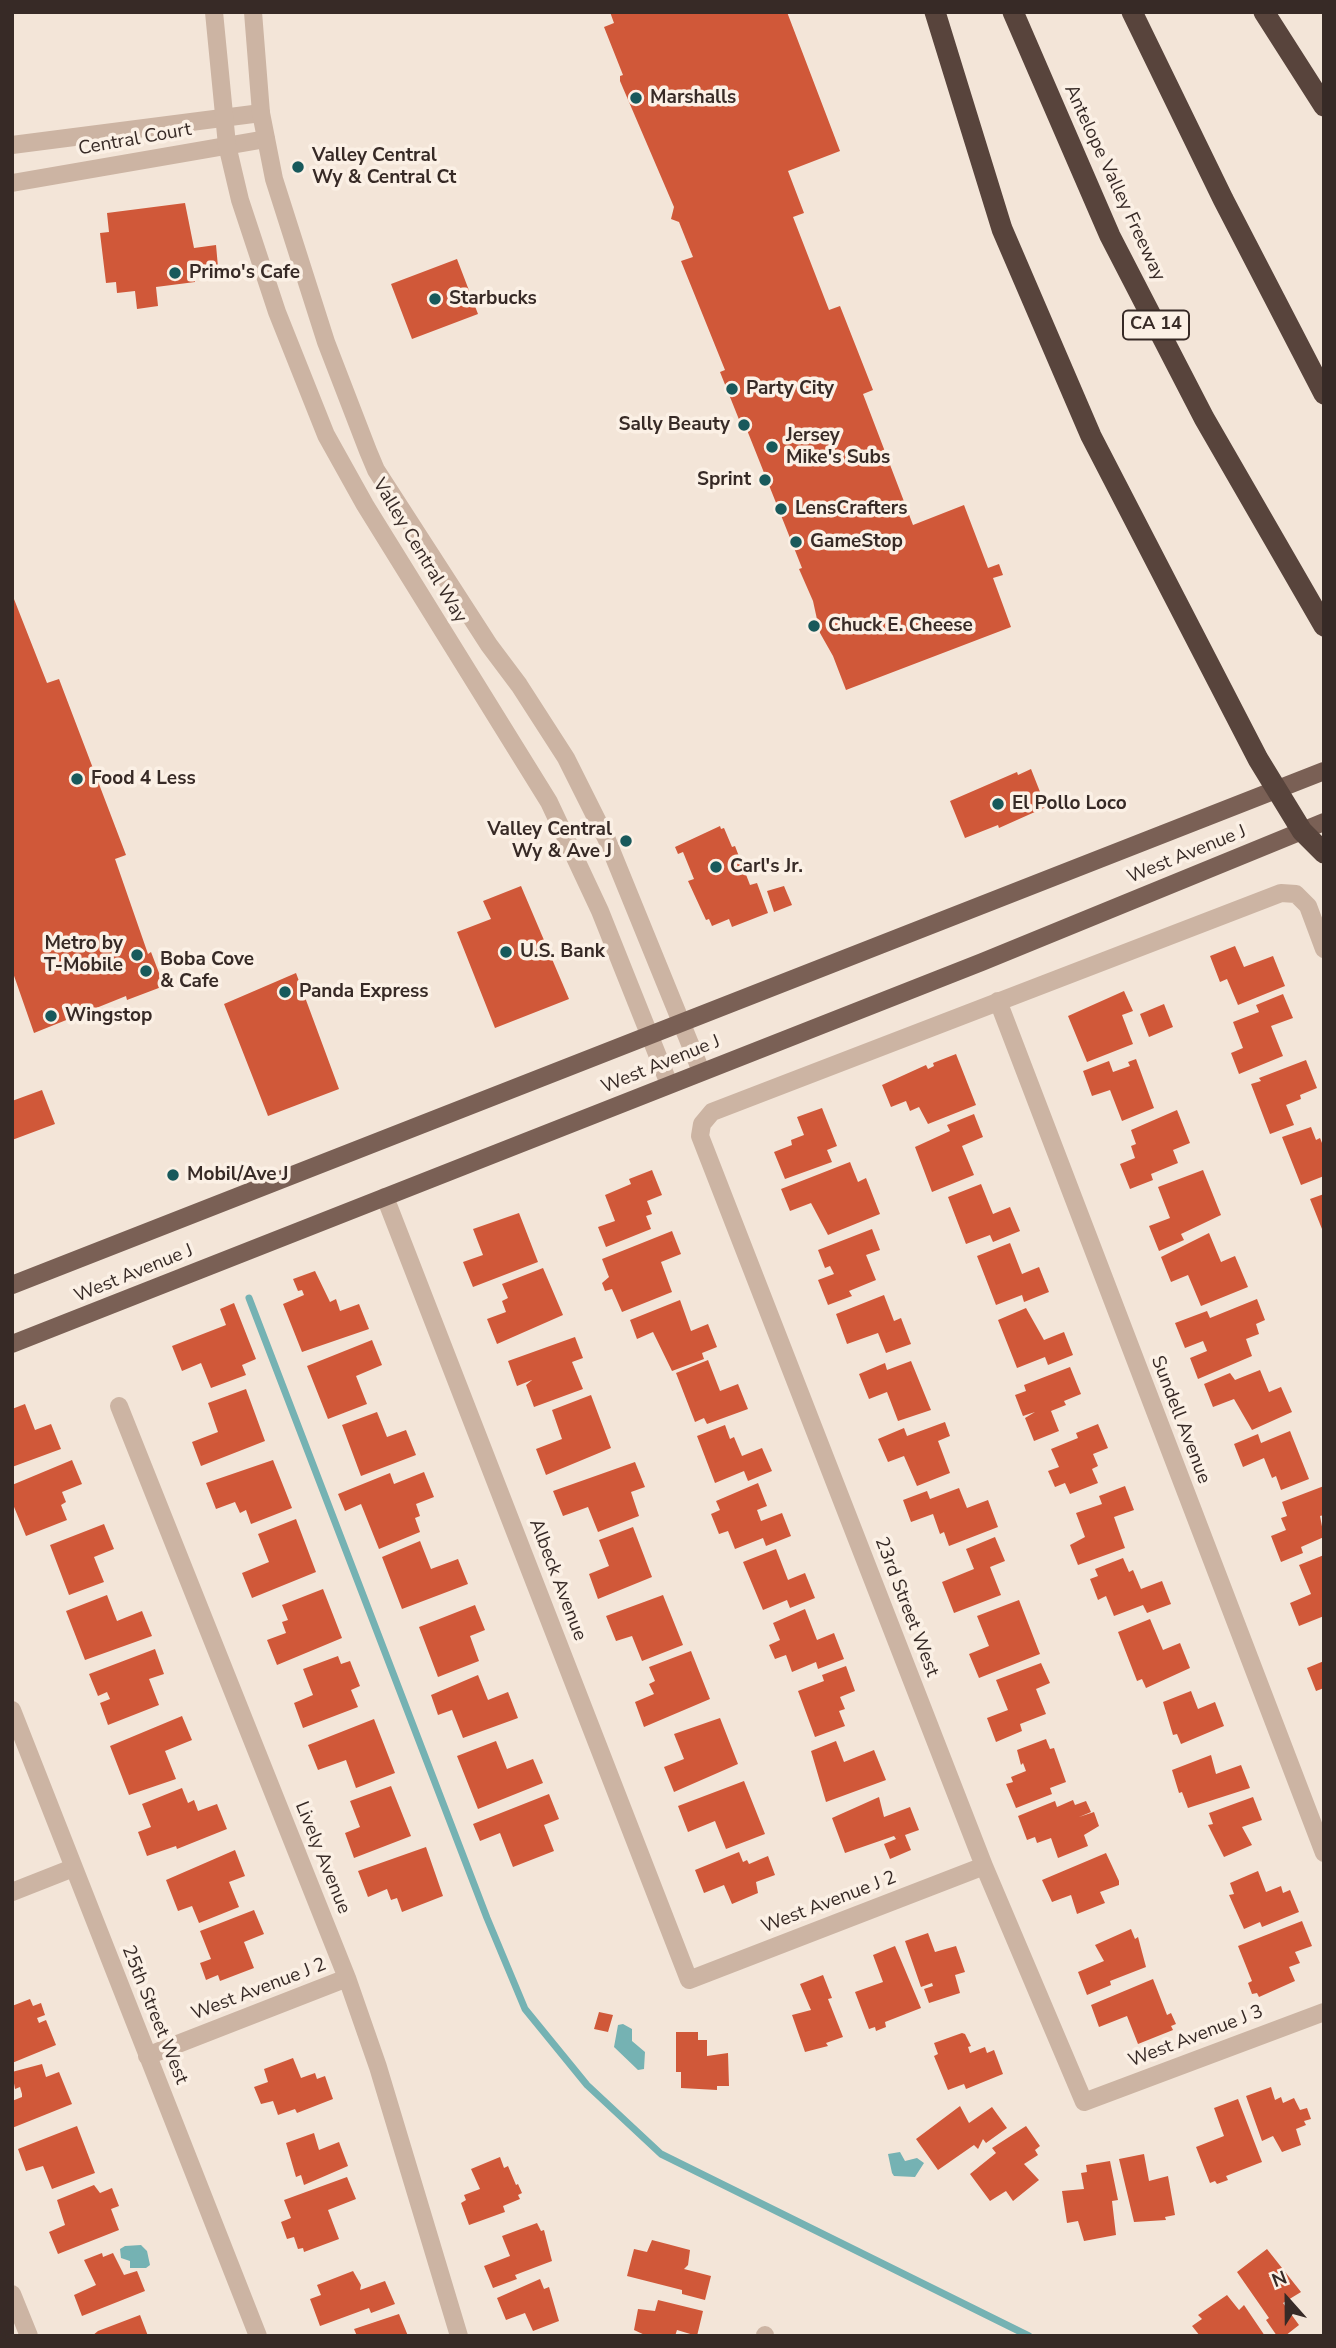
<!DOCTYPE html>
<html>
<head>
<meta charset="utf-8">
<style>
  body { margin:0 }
  #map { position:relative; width:1336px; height:2348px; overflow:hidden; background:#f3e5d8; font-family:"Nunito Sans",sans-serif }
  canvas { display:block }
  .frame { position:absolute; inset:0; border:14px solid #372a26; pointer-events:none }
  .north { position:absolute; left:1252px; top:2264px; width:70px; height:70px; -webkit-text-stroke:5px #fbf0e5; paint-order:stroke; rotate:339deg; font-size:19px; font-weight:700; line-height:28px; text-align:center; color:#372a26 }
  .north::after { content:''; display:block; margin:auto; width:24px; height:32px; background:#372a26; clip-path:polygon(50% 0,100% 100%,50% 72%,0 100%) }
</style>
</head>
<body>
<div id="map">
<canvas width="1336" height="2348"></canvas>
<div class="frame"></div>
<div class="north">N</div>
</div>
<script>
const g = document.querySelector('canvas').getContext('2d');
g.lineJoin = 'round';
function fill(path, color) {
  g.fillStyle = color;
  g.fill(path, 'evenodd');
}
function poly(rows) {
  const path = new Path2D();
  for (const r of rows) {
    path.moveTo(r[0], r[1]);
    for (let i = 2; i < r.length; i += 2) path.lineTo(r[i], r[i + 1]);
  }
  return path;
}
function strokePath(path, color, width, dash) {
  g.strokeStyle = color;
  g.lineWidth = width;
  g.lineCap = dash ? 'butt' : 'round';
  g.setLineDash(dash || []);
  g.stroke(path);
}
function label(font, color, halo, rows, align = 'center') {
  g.font = font + ' "Nunito Sans",sans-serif';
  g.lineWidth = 7;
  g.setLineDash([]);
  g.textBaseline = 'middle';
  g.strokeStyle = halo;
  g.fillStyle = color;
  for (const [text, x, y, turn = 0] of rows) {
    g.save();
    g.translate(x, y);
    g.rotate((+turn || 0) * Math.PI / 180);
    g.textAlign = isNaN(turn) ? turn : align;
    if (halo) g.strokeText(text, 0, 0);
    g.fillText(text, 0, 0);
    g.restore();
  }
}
fill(poly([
  [623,2024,632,2029,632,2041,645,2052,644,2069,638,2070,614,2047,618,2025],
  [900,2152,905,2161,917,2158,924,2163,915,2177,894,2176,892,2173,888,2154],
  [141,2245,147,2251,150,2265,146,2268,130,2268,130,2261,121,2258,120,2249,125,2246]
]), '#75b2b3');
strokePath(poly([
  [249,1298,487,1918,525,2009,587,2085,661,2154,1029,2336]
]), '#75b2b3', 7);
fill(poly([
  [610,12,787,12,840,151,788,171,804,213,793,217,829,310,840,306,873,390,863,394,913,525,964,505,988,568,999,564,1003,575,993,578,1011,627,846,690,833,656,820,633,813,601,799,569,802,568,743,420,740,422,720,372,725,370,681,261,693,257,679,222,671,219,674,207,620,81,620,76,623,75,604,27,614,23],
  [185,203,194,248,216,245,218,267,194,270,195,282,156,287,158,306,137,309,135,291,117,293,116,282,106,283,100,233,109,232,107,213],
  [457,259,478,314,412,339,391,284],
  [12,594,47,683,59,679,126,855,115,859,148,954,151,952,164,986,127,1000,126,996,34,1033,12,970],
  [1031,769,1046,807,999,828,998,825,965,838,950,801,1017,772,1018,775],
  [720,826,721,829,724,828,732,847,735,846,750,885,757,883,768,913,732,927,729,919,712,926,709,919,706,920,688,881,694,879,683,852,678,854,675,847],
  [521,886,569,999,495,1028,457,932,491,919,483,901],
  [784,886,792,905,774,912,767,891],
  [1235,946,1244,967,1273,956,1285,986,1238,1005,1227,979,1220,982,1210,956],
  [296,973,339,1089,268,1116,224,1004],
  [1124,991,1133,1011,1122,1015,1133,1044,1087,1062,1068,1016],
  [1283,994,1293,1018,1271,1026,1283,1056,1239,1074,1231,1053,1243,1048,1233,1022,1259,1012,1256,1005],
  [1164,1004,1173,1027,1149,1037,1140,1014],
  [956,1054,976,1105,928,1124,919,1107,910,1111,906,1101,891,1107,882,1085,926,1065,928,1069,934,1066,933,1063],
  [1136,1059,1154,1108,1122,1121,1110,1090,1092,1096,1083,1071,1109,1061,1113,1072,1130,1066,1128,1062],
  [1306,1060,1317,1088,1300,1095,1301,1099,1286,1105,1294,1125,1270,1134,1251,1084,1261,1081,1259,1078],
  [42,1090,55,1124,12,1140,12,1101],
  [822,1108,837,1146,827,1150,832,1162,785,1179,774,1152,792,1145,791,1140,804,1135,797,1117],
  [1177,1110,1190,1143,1173,1150,1178,1163,1151,1174,1153,1180,1130,1189,1120,1164,1135,1158,1131,1146,1136,1144,1131,1130],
  [974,1114,983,1137,962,1146,974,1175,932,1192,915,1147,950,1131,947,1125],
  [1311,1127,1316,1140,1320,1138,1324,1148,1324,1176,1301,1185,1282,1137],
  [850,1162,858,1182,866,1178,880,1214,828,1235,811,1203,790,1211,781,1189],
  [652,1170,662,1195,647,1201,652,1214,646,1216,651,1229,606,1247,598,1227,615,1221,605,1195,631,1184,629,1179],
  [1203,1170,1221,1215,1181,1234,1184,1240,1159,1251,1149,1226,1170,1218,1158,1187],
  [981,1184,993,1214,1010,1207,1020,1231,993,1242,990,1235,966,1244,948,1197],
  [1324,1194,1324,1234,1310,1199],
  [519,1213,538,1262,473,1287,463,1262,483,1255,473,1229],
  [872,1229,880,1250,866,1255,876,1280,849,1291,852,1296,828,1305,818,1280,834,1274,830,1266,825,1268,818,1250],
  [672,1231,681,1254,661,1262,672,1292,622,1312,612,1289,605,1291,602,1283,609,1277,602,1259],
  [1209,1233,1221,1262,1235,1256,1248,1287,1201,1306,1188,1275,1171,1282,1161,1257],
  [1010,1243,1022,1274,1039,1267,1049,1292,1024,1302,1022,1295,996,1305,977,1256],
  [543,1268,563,1315,497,1344,487,1319,506,1312,502,1301,508,1298,502,1284],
  [315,1271,330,1302,336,1299,340,1311,359,1304,369,1329,302,1352,283,1304,304,1295,302,1290,298,1291,293,1279],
  [884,1295,894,1321,901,1318,911,1344,886,1353,878,1333,847,1344,836,1314],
  [1257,1299,1265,1320,1256,1324,1259,1334,1246,1339,1252,1356,1198,1379,1190,1358,1207,1351,1203,1341,1185,1348,1175,1323,1207,1311,1210,1318],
  [680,1300,691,1331,708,1324,717,1347,702,1353,704,1359,672,1371,653,1332,637,1339,630,1320],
  [234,1303,256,1359,242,1365,246,1375,211,1388,201,1363,182,1371,172,1346,226,1325,220,1309],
  [1026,1308,1044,1340,1064,1332,1073,1355,1048,1365,1045,1357,1017,1368,998,1320],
  [575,1337,583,1358,572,1362,583,1389,534,1407,526,1385,532,1380,517,1386,508,1361],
  [372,1340,382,1365,356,1376,367,1404,328,1419,307,1366],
  [708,1360,720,1391,738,1384,748,1409,707,1424,704,1418,695,1422,676,1373],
  [911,1361,931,1410,898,1421,887,1392,869,1399,859,1374,885,1363,887,1370],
  [1070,1367,1081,1394,1064,1401,1066,1405,1051,1411,1059,1431,1034,1441,1025,1418,1035,1412,1023,1416,1015,1395,1026,1391,1024,1385],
  [1260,1370,1269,1392,1281,1387,1292,1412,1252,1430,1234,1399,1213,1407,1204,1384,1230,1373,1235,1380],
  [246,1389,265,1441,201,1466,192,1442,218,1432,208,1403],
  [591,1395,611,1448,546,1475,536,1449,562,1439,552,1410],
  [25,1404,35,1430,51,1424,61,1449,12,1467,12,1409],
  [377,1412,387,1437,406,1430,416,1455,361,1476,342,1425],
  [945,1422,950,1436,938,1441,950,1473,917,1486,904,1456,888,1462,878,1439,904,1428,907,1436],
  [1098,1424,1108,1448,1093,1454,1098,1466,1092,1469,1098,1483,1070,1494,1065,1483,1055,1487,1048,1471,1059,1467,1051,1449,1078,1438,1076,1433],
  [725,1425,730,1439,734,1437,742,1456,762,1448,772,1471,748,1481,744,1471,715,1483,697,1436],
  [1290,1431,1309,1479,1281,1490,1276,1476,1272,1478,1264,1458,1243,1467,1234,1444,1258,1434,1261,1443],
  [72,1460,82,1484,62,1492,66,1502,61,1505,67,1520,26,1536,12,1502,12,1485],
  [273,1460,292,1508,251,1524,246,1510,240,1513,235,1502,216,1509,206,1483],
  [635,1462,645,1487,631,1492,639,1516,598,1532,588,1507,563,1516,553,1491],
  [424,1472,434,1497,416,1504,420,1516,415,1518,420,1532,379,1549,361,1504,345,1511,338,1494,390,1473,394,1484],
  [758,1483,767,1506,757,1510,761,1521,782,1513,791,1536,766,1546,763,1538,735,1549,728,1531,719,1534,711,1514,720,1510,716,1501],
  [1125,1486,1134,1510,1114,1517,1125,1548,1078,1565,1070,1545,1085,1537,1076,1513,1102,1504,1099,1496],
  [1324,1486,1324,1515,1320,1516,1324,1537,1301,1547,1303,1553,1281,1562,1271,1536,1286,1530,1281,1518,1287,1516,1282,1502],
  [959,1488,967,1508,988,1500,998,1527,949,1546,944,1532,940,1534,933,1514,911,1522,903,1500,927,1491,930,1499],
  [296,1519,316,1572,252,1598,242,1573,269,1562,258,1534],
  [104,1524,114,1549,94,1557,104,1582,69,1595,50,1545],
  [633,1527,652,1577,598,1599,589,1574,609,1566,599,1540],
  [995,1537,1005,1561,990,1567,1001,1595,954,1613,942,1582,974,1569,966,1549],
  [420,1541,431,1569,458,1559,468,1584,402,1609,382,1557],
  [776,1549,788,1580,805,1573,815,1598,790,1608,787,1600,763,1610,743,1562],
  [1324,1555,1324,1616,1299,1626,1290,1603,1311,1594,1299,1565],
  [1123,1558,1129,1572,1133,1570,1141,1589,1162,1581,1171,1604,1147,1613,1143,1605,1114,1616,1106,1596,1098,1600,1090,1579,1098,1576,1095,1569],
  [323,1589,342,1638,277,1665,267,1640,286,1633,282,1622,288,1620,282,1605],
  [107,1595,117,1621,142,1611,152,1636,85,1660,66,1611],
  [663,1595,683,1645,642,1661,632,1636,616,1641,606,1616],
  [1019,1600,1040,1654,979,1678,969,1654,989,1646,977,1616],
  [475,1605,485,1630,470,1636,479,1661,438,1677,419,1627],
  [805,1609,817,1640,834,1633,844,1659,818,1669,816,1662,792,1672,786,1655,775,1659,769,1645,780,1640,773,1623],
  [1150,1619,1163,1650,1180,1643,1190,1668,1146,1688,1142,1679,1137,1681,1118,1632],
  [155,1649,164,1674,149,1679,159,1705,108,1725,100,1703,110,1699,107,1692,98,1696,89,1674],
  [691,1651,710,1699,644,1727,635,1702,654,1694,649,1684,655,1681,649,1667],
  [338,1656,341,1664,350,1661,360,1686,351,1690,358,1707,303,1728,294,1703,313,1695,303,1669],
  [1324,1661,1324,1688,1316,1691,1307,1668],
  [1041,1663,1050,1683,1036,1689,1046,1714,1020,1724,1022,1731,996,1742,987,1718,1008,1710,996,1680],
  [846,1666,855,1691,840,1697,845,1709,839,1711,845,1726,815,1737,798,1691,824,1681,822,1675],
  [478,1675,488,1700,508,1692,518,1718,463,1738,452,1710,438,1715,431,1695],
  [1191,1691,1198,1709,1215,1702,1224,1726,1181,1744,1177,1734,1173,1735,1163,1702],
  [182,1716,192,1740,165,1751,176,1779,129,1795,110,1746],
  [720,1718,738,1764,674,1792,664,1767,684,1759,674,1734],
  [374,1719,395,1773,356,1788,346,1760,318,1770,308,1745],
  [1046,1739,1050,1749,1054,1748,1066,1782,1050,1788,1052,1794,1016,1808,1006,1784,1013,1782,1011,1777,1026,1771,1023,1763,1021,1765,1017,1750],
  [496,1741,507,1769,533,1759,543,1783,478,1809,457,1756],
  [836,1741,844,1762,874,1750,886,1780,826,1802,811,1751],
  [1211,1755,1216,1774,1241,1765,1250,1788,1188,1808,1182,1792,1179,1793,1172,1770],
  [744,1781,765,1834,726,1849,715,1821,688,1832,678,1806],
  [391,1786,411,1836,354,1858,345,1833,360,1827,350,1801],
  [182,1788,188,1803,194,1800,198,1811,217,1804,227,1829,177,1849,176,1846,147,1856,138,1832,151,1827,142,1804],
  [549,1794,559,1819,544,1825,554,1851,513,1867,500,1833,480,1841,473,1824],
  [879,1797,884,1817,910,1807,919,1830,905,1835,911,1850,890,1859,884,1844,896,1839,894,1836,845,1853,832,1818],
  [1253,1797,1262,1820,1242,1827,1252,1845,1224,1857,1208,1825,1213,1824,1209,1813],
  [1073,1800,1075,1805,1086,1801,1091,1812,1079,1817,1094,1812,1099,1826,1084,1835,1088,1846,1058,1858,1051,1838,1037,1843,1035,1837,1027,1840,1018,1816,1055,1801,1057,1807],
  [426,1847,443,1896,402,1912,397,1898,391,1900,387,1889,368,1897,358,1871],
  [235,1850,245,1876,229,1882,239,1907,199,1923,192,1906,178,1911,166,1880],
  [739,1852,743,1862,747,1860,749,1864,768,1856,775,1875,756,1882,758,1893,732,1904,724,1885,704,1893,695,1870],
  [1106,1853,1119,1881,1119,1885,1100,1892,1105,1903,1077,1914,1071,1895,1052,1902,1042,1880],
  [1258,1871,1266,1892,1281,1886,1283,1893,1290,1890,1299,1912,1262,1927,1260,1922,1244,1929,1229,1895,1234,1894,1230,1883],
  [254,1910,264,1934,244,1942,254,1968,220,1981,218,1975,206,1980,200,1963,211,1959,200,1931],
  [1302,1921,1312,1946,1295,1952,1300,1963,1289,1967,1295,1981,1259,1997,1257,1993,1252,1994,1248,1983,1252,1981,1238,1946],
  [1131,1929,1135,1939,1138,1937,1146,1967,1110,1981,1111,1985,1087,1995,1078,1972,1104,1961,1095,1945],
  [928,1933,935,1952,956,1946,965,1972,955,1975,960,1993,929,2003,924,1989,933,1986,932,1983,921,1987,905,1941],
  [895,1946,921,2008,885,2022,886,2027,876,2031,875,2027,869,2029,855,1992,883,1982,873,1955],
  [823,1975,832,1998,828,1999,843,2037,826,2043,828,2046,805,2052,792,2015,811,2010,800,1984],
  [1153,1979,1167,2015,1171,2013,1176,2024,1171,2026,1173,2030,1138,2044,1127,2016,1099,2027,1091,2005],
  [30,1999,33,2006,41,2003,45,2015,37,2018,39,2023,46,2020,56,2045,12,2063,12,2006],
  [599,2012,613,2015,608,2032,594,2029],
  [676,2032,698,2032,698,2040,707,2040,707,2056,728,2053,729,2086,717,2086,717,2090,681,2088,681,2072,676,2072],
  [962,2033,965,2034,971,2046,968,2047,970,2053,985,2047,987,2053,994,2050,1003,2074,966,2089,964,2084,948,2090,934,2056,938,2054,934,2043],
  [293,2058,301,2078,315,2073,317,2079,325,2076,333,2099,297,2113,295,2109,278,2115,273,2101,261,2104,254,2087,268,2082,264,2069],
  [42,2064,46,2077,59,2072,72,2104,12,2128,12,2101,22,2097,22,2094,20,2087,15,2089,12,2072],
  [1271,2087,1275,2100,1281,2097,1283,2103,1294,2098,1300,2110,1307,2108,1311,2119,1304,2121,1306,2125,1296,2129,1301,2145,1282,2152,1273,2136,1262,2141,1246,2096],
  [1238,2099,1262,2162,1226,2176,1228,2180,1217,2184,1215,2181,1210,2183,1196,2147,1224,2136,1214,2108],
  [960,2106,969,2123,992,2107,1007,2128,986,2143,983,2139,978,2149,974,2145,938,2170,916,2139],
  [77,2126,95,2173,52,2189,43,2166,26,2171,18,2149],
  [1026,2126,1040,2146,1035,2150,1038,2155,1024,2164,1039,2180,1013,2201,1006,2191,990,2201,970,2174,996,2153,992,2148],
  [314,2133,319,2150,339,2142,348,2166,304,2185,301,2175,296,2177,286,2143],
  [1144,2154,1149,2181,1168,2176,1175,2215,1165,2217,1166,2220,1134,2222,1119,2159],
  [500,2157,504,2168,508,2166,516,2185,518,2184,522,2193,518,2195,520,2199,503,2206,505,2212,469,2225,461,2203,466,2200,464,2195,480,2189,471,2169],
  [1110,2161,1118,2200,1112,2201,1116,2235,1084,2241,1078,2221,1067,2223,1062,2191,1084,2189,1081,2173,1087,2172,1086,2165],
  [347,2177,356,2199,328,2210,339,2239,304,2252,303,2248,298,2249,294,2237,287,2239,281,2222,291,2218,284,2200],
  [94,2185,100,2193,112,2188,119,2206,111,2209,119,2230,58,2254,49,2232,65,2225,57,2200],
  [537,2223,541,2231,544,2230,552,2261,515,2275,517,2279,493,2288,484,2266,510,2256,502,2236],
  [652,2240,690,2250,688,2265,684,2269,711,2276,705,2300,682,2294,682,2290,627,2276,634,2249,647,2252],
  [1267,2249,1301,2292,1283,2303,1299,2325,1285,2336,1277,2336,1266,2320,1269,2318,1237,2272],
  [102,2253,103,2257,113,2253,124,2275,137,2271,145,2291,82,2316,74,2295,96,2285,84,2260],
  [353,2271,361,2285,360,2290,385,2281,395,2304,371,2313,369,2308,320,2326,310,2299,321,2295,317,2285],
  [540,2279,544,2289,549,2287,559,2321,533,2331,525,2313,506,2320,497,2298],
  [1227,2295,1239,2310,1244,2305,1265,2336,1200,2336,1192,2326,1202,2319,1198,2315],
  [658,2300,703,2311,697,2336,677,2330,675,2336,647,2336,634,2330,638,2309,655,2311],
  [399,2314,408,2336,357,2336,354,2329],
  [140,2315,148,2336,92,2336,98,2331]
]), '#d05839');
strokePath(poly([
  [12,145,261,113],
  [12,183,266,139],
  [1324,949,1308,906,1296,894,1281,893,712,1112,702,1124,700,1136,984,1866,1084,2102,1324,2012],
  [998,1001,1324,1853],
  [385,1197,689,1980,984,1866],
  [119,1406,347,1978,378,2067,459,2336],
  [12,1892,73,1868],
  [147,2056,347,1978],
  [12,2294,29,2336],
  [765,2335,765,2336]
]), '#ccb4a3', 18);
strokePath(poly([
  [214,12,227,145,240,200,277,312,326,435,365,505,549,802,600,911,669,1084],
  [253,12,261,113,274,179,326,342,368,451,376,470,489,645,519,685,566,758,607,840,701,1071],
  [12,1710,258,2336]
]), '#ccb4a3', 18);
strokePath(poly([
  [12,1285,1324,771],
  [12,1344,982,962,1324,822]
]), '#7a6055', 18);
strokePath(poly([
  [935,12,1002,229,1091,436,1258,759,1302,831,1324,853],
  [1013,12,1110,236,1204,418,1324,626],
  [1132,12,1223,199,1324,394],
  [1264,12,1324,106]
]), '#58443c', 21);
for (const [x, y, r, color] of [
  [636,98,7,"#18595b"],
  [298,167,7,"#18595b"],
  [175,273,7,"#18595b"],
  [435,299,7,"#18595b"],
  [732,389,7,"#18595b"],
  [744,425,7,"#18595b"],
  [772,447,7,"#18595b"],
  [765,480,7,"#18595b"],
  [781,509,7,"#18595b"],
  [796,542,7,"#18595b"],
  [814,626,7,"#18595b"],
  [77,779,7,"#18595b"],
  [998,804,7,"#18595b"],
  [626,841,7,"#18595b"],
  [716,867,7,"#18595b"],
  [506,952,7,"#18595b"],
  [137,955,7,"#18595b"],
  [146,971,7,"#18595b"],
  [285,992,7,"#18595b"],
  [51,1016,7,"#18595b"],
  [173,1175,7,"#18595b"]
]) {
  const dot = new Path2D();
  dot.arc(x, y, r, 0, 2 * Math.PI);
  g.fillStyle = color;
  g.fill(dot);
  strokePath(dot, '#fbf0e5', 2.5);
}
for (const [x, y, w] of [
  [1156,325,66]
]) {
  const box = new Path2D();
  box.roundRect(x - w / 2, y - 14.5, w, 29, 5);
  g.fillStyle = '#fbf0e5';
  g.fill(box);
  strokePath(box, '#372a26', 2);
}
label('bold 18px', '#372a26', null, [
  ["CA 14",1156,325]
]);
label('bold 19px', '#372a26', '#fbf0e5', [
  ["Marshalls",650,98],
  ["Valley Central",312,156],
  ["Wy & Central Ct",312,178],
  ["Primo's Cafe",189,273],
  ["Starbucks",449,299],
  ["Party City",746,389],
  ["Sally Beauty",730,425,"right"],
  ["Jersey",786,436],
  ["Mike's Subs",786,458],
  ["Sprint",751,480,"right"],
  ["LensCrafters",795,509],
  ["GameStop",810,542],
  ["Chuck E. Cheese",828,626],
  ["Food 4 Less",91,779],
  ["El Pollo Loco",1012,804],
  ["Valley Central",612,830,"right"],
  ["Wy & Ave J",612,852,"right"],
  ["Carl's Jr.",730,867],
  ["Metro by",123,944,"right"],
  ["T-Mobile",123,966,"right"],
  ["U.S. Bank",520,952],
  ["Boba Cove",160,960],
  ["& Cafe",160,982],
  ["Panda Express",299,992],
  ["Wingstop",65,1016],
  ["Mobil/Ave J",187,1175]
], 'left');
label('19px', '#372a26', '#fbf0e5', [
  ["Central Court",135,140,-10],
  ["Antelope Valley Freeway",1114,183,65],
  ["Valley Central Way",419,551,59],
  ["West Avenue J",1187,855,-22],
  ["West Avenue J",661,1065,-22],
  ["West Avenue J",134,1274,-22],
  ["Sundell Avenue",1180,1420,69],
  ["Albeck Avenue",557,1580,69],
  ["23rd Street West",906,1607,69],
  ["Lively Avenue",322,1858,68],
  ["West Avenue J 2",829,1903,-21],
  ["West Avenue J 2",259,1990,-21],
  ["25th Street West",154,2015,68],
  ["West Avenue J 3",1196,2037,-21]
]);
</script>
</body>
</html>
